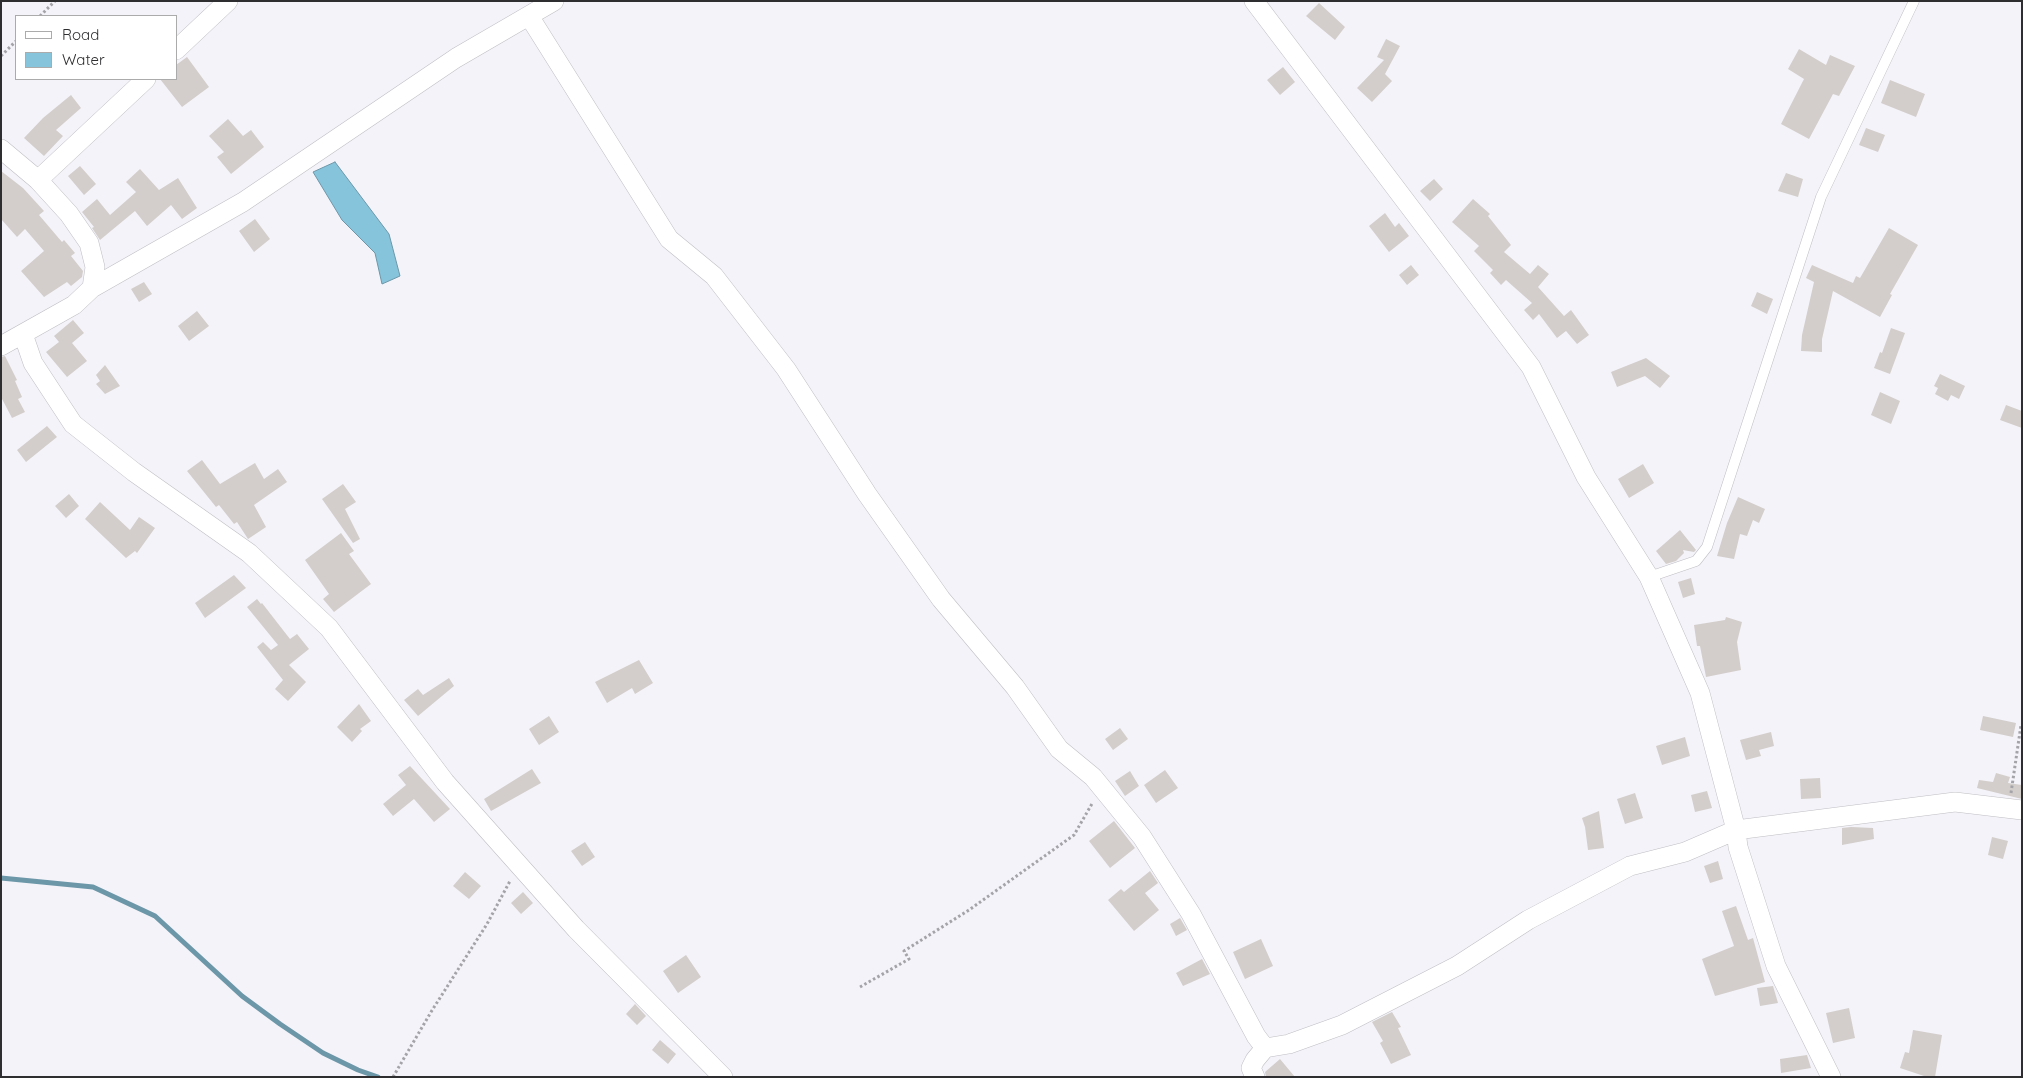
<!DOCTYPE html>
<html>
<head>
<meta charset="utf-8">
<style>
  body { margin:0 }
  #map { position:relative; width:2023px; height:1078px; overflow:hidden; background:#f4f3f9; font-family:Quicksand,sans-serif }
  canvas { display:block }
  .frame { position:absolute; inset:0; border:2px solid #2e2d2f; pointer-events:none }
  .legend { position:absolute; left:15px; top:15px; width:162px; height:65px; box-sizing:border-box; background:#fff; border:1px solid #ababac; margin:0; padding:6px 9px; list-style:none; font-size:15px; color:#2e2d2f }
  .legend li { display:flex; align-items:center; gap:10px; height:25px }
  .legend b { width:25px; border:1px solid #ababac }
</style>
</head>
<body>
<div id="map">
<canvas width="2023" height="1078"></canvas>
<div class="frame"></div>
<ul class="legend">
<li><b style="height:6px;background:#fff"></b>Road</li>
<li><b style="height:14px;background:#86c4dc"></b>Water</li>
</ul>
</div>
<script>
const g = document.querySelector('canvas').getContext('2d');
g.lineJoin = 'round';
function fill(path, color) {
  g.fillStyle = color;
  g.fill(path, 'evenodd');
}
function poly(rows) {
  const path = new Path2D();
  for (const r of rows) {
    path.moveTo(r[0], r[1]);
    for (let i = 2; i < r.length; i += 2) path.lineTo(r[i], r[i + 1]);
  }
  return path;
}
function strokePath(path, color, width, dash) {
  g.strokeStyle = color;
  g.lineWidth = width;
  g.lineCap = dash ? 'butt' : 'round';
  g.setLineDash(dash || []);
  g.stroke(path);
}
const water = poly([
  [335,162,389,234,400,276,382,284,375,253,342,220,313,172,335,162]
]);
fill(water, '#86c4dc');
strokePath(water, '#6c97a8', 1);
strokePath(poly([
  [1,878,93,887,155,916,242,996,280,1024,323,1053,358,1070,378,1077]
]), '#6c97a8', 5);
fill(poly([
  [1319,3,1345,27,1335,40,1306,16],
  [1386,39,1400,46,1385,74,1392,81,1372,102,1357,88,1384,60,1377,57],
  [1799,49,1826,65,1830,55,1855,66,1839,96,1833,94,1809,139,1781,124,1804,79,1788,69],
  [187,57,209,87,182,107,160,79,176,79,176,65],
  [1283,67,1295,82,1280,95,1267,80],
  [1890,80,1925,94,1916,117,1881,103],
  [71,95,81,108,56,130,63,136,44,156,24,138,43,118],
  [228,119,243,136,251,130,264,147,231,174,217,157,224,152,209,136],
  [1866,128,1885,135,1878,152,1859,145],
  [80,166,96,184,84,195,68,176],
  [140,169,159,190,178,178,197,208,182,219,171,205,147,226,135,211,100,240,92,228,94,227,82,212,97,199,110,215,136,192,126,182],
  [1,171,23,188,44,211,39,215,62,242,64,240,75,253,71,256,83,271,82,277,71,286,67,282,44,297,21,271,44,251,25,229,17,237,1,219],
  [1786,173,1803,179,1798,197,1778,191],
  [1434,179,1443,189,1430,201,1420,191],
  [1473,199,1490,214,1488,216,1511,245,1504,252,1530,274,1538,265,1549,274,1538,287,1564,316,1571,310,1589,335,1577,344,1566,331,1557,338,1539,314,1533,320,1524,310,1532,303,1506,280,1501,285,1490,273,1493,270,1474,251,1479,246,1452,222],
  [1385,213,1395,227,1399,223,1409,236,1389,252,1369,226],
  [255,219,270,239,254,252,239,231],
  [1889,228,1918,245,1890,294,1892,295,1880,317,1833,291,1822,339,1822,352,1801,351,1802,335,1814,282,1806,278,1812,265,1853,283,1856,276,1860,278],
  [1411,265,1419,275,1407,285,1399,275],
  [144,282,152,294,139,302,131,289],
  [1757,292,1773,299,1767,314,1751,306],
  [197,311,209,326,189,341,178,326],
  [73,320,84,333,72,343,87,361,67,377,46,352,59,342,54,336],
  [1891,328,1905,333,1890,374,1874,368,1880,352,1882,353],
  [5,356,17,380,15,381,22,397,18,399,25,412,12,418,1,397,1,357],
  [1646,358,1670,376,1660,388,1645,376,1617,387,1611,372],
  [105,365,120,386,105,394,96,384,100,381,96,375],
  [1940,374,1965,386,1959,399,1951,395,1948,401,1935,394,1938,388,1934,386],
  [1880,392,1900,401,1891,424,1871,415],
  [2006,405,2022,411,2022,428,2000,420],
  [47,426,57,437,26,462,17,450],
  [202,460,220,484,255,463,264,479,278,469,287,482,254,505,266,527,248,539,237,522,234,524,219,505,216,507,187,471],
  [1643,464,1654,483,1629,498,1618,479],
  [343,484,356,502,345,509,360,539,353,543,322,499],
  [69,494,79,506,66,518,55,506],
  [1738,497,1765,509,1759,523,1753,520,1747,536,1740,534,1734,559,1717,556,1727,523],
  [100,502,130,530,139,517,155,528,137,553,135,551,126,558,85,519],
  [1680,530,1696,550,1694,552,1683,550,1684,553,1676,561,1666,564,1656,551],
  [341,533,354,551,349,554,371,584,334,612,323,599,329,594,305,560],
  [234,575,246,588,205,618,195,603],
  [1691,578,1695,594,1683,598,1678,582],
  [257,599,261,604,262,603,290,639,297,634,309,649,289,665,306,682,288,701,275,689,283,680,257,647,263,642,271,650,278,645,247,607],
  [1726,617,1742,622,1737,642,1741,670,1706,677,1700,646,1697,646,1694,625,1725,620],
  [639,660,653,683,635,694,632,688,607,703,595,682],
  [449,678,454,686,418,716,404,700,418,689,423,695],
  [359,704,371,721,360,729,362,731,352,742,337,727],
  [549,716,559,732,539,745,529,729],
  [1983,716,2016,723,2013,737,1980,730],
  [1120,728,1128,739,1113,750,1105,739],
  [1771,732,1774,746,1759,750,1761,756,1746,760,1740,740],
  [1685,737,1690,756,1662,765,1656,746],
  [410,766,450,809,434,822,414,799,393,816,383,804,406,785,398,775],
  [532,769,541,783,491,811,484,799],
  [1165,770,1178,788,1156,803,1144,785],
  [1130,771,1139,786,1125,796,1115,781],
  [1996,773,2010,777,2008,783,2022,785,2022,799,1977,788,1979,780,1993,782],
  [1820,778,1821,798,1801,799,1800,779],
  [1707,791,1712,808,1695,812,1691,795],
  [1635,793,1643,818,1625,824,1617,799],
  [1599,811,1604,848,1588,850,1585,827,1582,818],
  [1114,821,1135,848,1110,868,1089,841],
  [1851,827,1873,828,1874,839,1842,845,1842,828],
  [1992,837,2008,841,2003,859,1988,855],
  [585,842,595,857,582,866,571,851],
  [1718,861,1723,879,1710,883,1704,866],
  [1150,871,1158,883,1145,893,1159,910,1134,931,1108,900,1121,889,1124,892],
  [465,872,481,886,469,899,453,886],
  [523,892,533,903,521,914,511,903],
  [1736,906,1748,940,1753,938,1765,982,1715,996,1702,959,1734,946,1722,911],
  [1180,918,1187,930,1176,936,1170,924],
  [1261,939,1273,966,1245,979,1233,952],
  [686,955,701,977,678,993,663,971],
  [1202,959,1210,974,1183,986,1176,973],
  [1773,986,1778,1003,1760,1006,1757,988],
  [635,1004,646,1016,637,1025,626,1014],
  [1849,1008,1855,1038,1833,1043,1826,1013],
  [1392,1012,1401,1027,1398,1028,1411,1055,1391,1064,1380,1043,1383,1041,1372,1022],
  [1913,1030,1942,1035,1935,1077,1927,1077,1900,1068,1905,1052,1909,1053],
  [660,1040,676,1054,668,1064,652,1050],
  [1807,1055,1811,1068,1781,1073,1780,1059],
  [1280,1059,1295,1077,1266,1077,1265,1072]
]), '#d3cecb');
const service = poly([
  [1649,577,1696,561,1707,547,1821,197,1914,1]
]);
const minor = poly([
  [1254,1,1531,367,1586,477,1649,577,1700,693,1736,830,1738,847,1776,966,1831,1077],
  [529,16,669,239,714,276,786,369,867,494,941,599,1015,687,1059,749,1093,777,1142,837,1191,914,1256,1036,1265,1048,1289,1044,1342,1025,1457,966,1528,920,1630,866,1685,852,1736,830,1955,802,2022,810],
  [176,50,228,1],
  [1,149,38,180,69,214,89,243,95,267,92,288,74,305,1,346],
  [38,180,146,79],
  [92,288,243,202,456,58,554,1],
  [23,334,33,363,73,424,134,472,249,553,329,628,445,782,576,929,723,1077],
  [1255,1077,1251,1068,1255,1060,1265,1048]
]);
strokePath(service, '#bfbec3', 11);
strokePath(minor, '#bfbec3', 20);
strokePath(poly([
  [40,16,55,1],
  [1,56,16,41],
  [2011,793,2021,725],
  [860,987,909,959,904,951,969,910,1074,835,1093,802],
  [393,1077,431,1012,487,924,510,881]
]), '#a4a3a8', 3, [2.5, 2.5]);
strokePath(service, '#fff', 10);
strokePath(minor, '#fff', 19);
</script>
</body>
</html>
